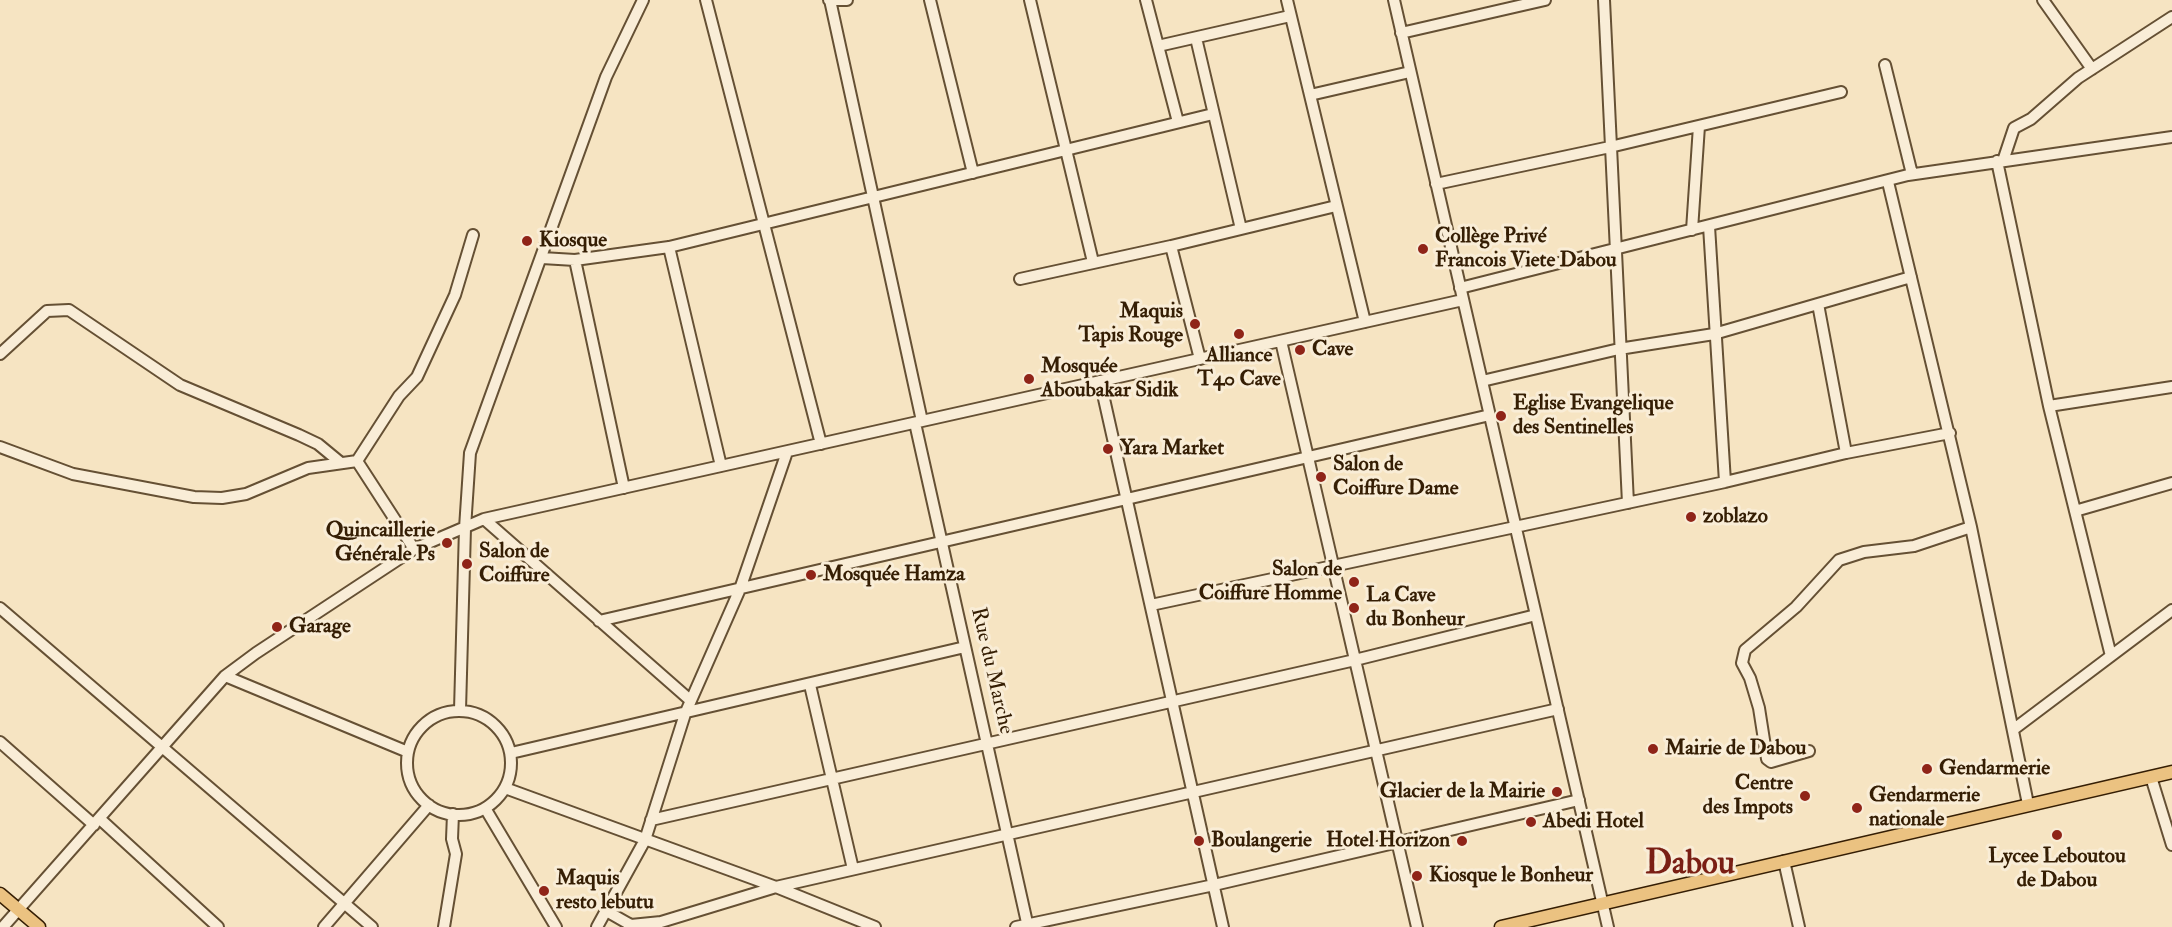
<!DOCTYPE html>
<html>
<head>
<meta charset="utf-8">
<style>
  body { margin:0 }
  canvas { display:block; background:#f6e4c2 }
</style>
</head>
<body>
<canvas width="2172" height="927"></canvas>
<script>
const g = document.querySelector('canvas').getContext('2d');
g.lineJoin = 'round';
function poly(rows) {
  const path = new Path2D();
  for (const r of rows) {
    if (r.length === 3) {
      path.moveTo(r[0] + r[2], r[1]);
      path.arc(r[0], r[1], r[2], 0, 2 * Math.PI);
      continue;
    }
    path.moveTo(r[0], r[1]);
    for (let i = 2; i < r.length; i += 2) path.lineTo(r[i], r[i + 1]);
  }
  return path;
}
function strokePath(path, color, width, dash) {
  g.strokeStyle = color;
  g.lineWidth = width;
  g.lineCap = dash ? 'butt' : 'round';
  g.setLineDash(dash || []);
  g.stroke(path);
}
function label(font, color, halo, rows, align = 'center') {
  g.font = font + ' "IM FELL Double Pica",serif';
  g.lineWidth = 6;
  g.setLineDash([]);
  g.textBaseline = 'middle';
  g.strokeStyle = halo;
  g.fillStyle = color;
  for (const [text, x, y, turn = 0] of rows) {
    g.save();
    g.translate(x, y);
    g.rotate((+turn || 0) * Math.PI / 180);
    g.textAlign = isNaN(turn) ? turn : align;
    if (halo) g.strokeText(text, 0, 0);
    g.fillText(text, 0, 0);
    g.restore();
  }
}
const minor = poly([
  [706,0,821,444],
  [829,0,847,0],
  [830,0,922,421],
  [930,0,973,173],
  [1030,0,1093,262],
  [1146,0,1178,122],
  [1287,0,1365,322],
  [1394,0,1608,927],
  [1604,0,1628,503],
  [2043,0,2092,69],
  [1401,33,1545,0],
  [1196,38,1241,229],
  [1158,46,1290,16],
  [1885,65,1912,174],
  [1310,95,1410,72],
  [1997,161,2049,406,2111,656],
  [2003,161,2014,128,2031,119,2078,78,2172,17],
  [1888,182,1971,527,2028,804],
  [1436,184,1610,147,1841,92],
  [1709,226,1725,482],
  [1692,230,1699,126],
  [1171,246,1200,359],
  [669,247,721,466],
  [542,258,575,260,669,247,1213,114],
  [575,260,624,488],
  [1020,279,1171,246,1336,206],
  [1460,288,1908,175,2172,137],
  [1818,304,1846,453],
  [1281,341,1417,927],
  [0,354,47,311,69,310,180,385,299,435,318,444,341,463],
  [1100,381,1223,927],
  [1482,381,1619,349,1714,334,1911,277],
  [2049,406,2172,387],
  [915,423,1028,927],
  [0,447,73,474,194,497,222,498,246,494,308,468,357,461],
  [2075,511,2172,483],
  [484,519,690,700],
  [414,549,357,461,399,396,417,377,455,295,473,235],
  [1151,605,1725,482,1846,453,1950,433],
  [0,608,372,927],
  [599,621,1490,415],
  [225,676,408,752],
  [810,685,853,869],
  [460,710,465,528,470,453,606,77,643,0],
  [459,763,52],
  [2014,729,2172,610],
  [0,742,94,825],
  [1809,751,1771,762,1767,759,1759,708,1750,678,1742,663,1745,650,1796,607,1839,560,1864,552,1914,546,1971,527],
  [511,753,965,647],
  [2151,777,2172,845],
  [505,788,776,887,875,927],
  [485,808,556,927],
  [100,819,218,927],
  [651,820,1355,660,1536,615],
  [1784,861,1799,927],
  [608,912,631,925,661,922,776,887,1558,709],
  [3,927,225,676,256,653,414,549,484,519,1463,300],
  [324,927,429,805],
  [444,927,456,854,452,839,453,814],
  [597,927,645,840,685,714,740,589,787,452],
  [1016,927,1214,885,1579,800]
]);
const major = poly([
  [0,894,39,927],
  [1501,927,2172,772]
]);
strokePath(minor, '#655034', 14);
strokePath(major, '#351e04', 15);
strokePath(minor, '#f9edd7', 10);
strokePath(major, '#ebc281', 12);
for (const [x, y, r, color] of [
  [527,241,6,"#8f2418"],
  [1423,249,6,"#8f2418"],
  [1195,324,6,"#8f2418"],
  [1239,334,6,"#8f2418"],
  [1300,350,6,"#8f2418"],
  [1029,379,6,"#8f2418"],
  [1501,416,6,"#8f2418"],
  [1108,449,6,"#8f2418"],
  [1321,477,6,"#8f2418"],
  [1691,517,6,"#8f2418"],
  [447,543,6,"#8f2418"],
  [467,564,6,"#8f2418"],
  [811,575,6,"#8f2418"],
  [1354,582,6,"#8f2418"],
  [1354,608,6,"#8f2418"],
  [277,627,6,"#8f2418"],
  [1653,749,6,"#8f2418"],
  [1927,769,6,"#8f2418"],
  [1557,792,6,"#8f2418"],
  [1805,796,6,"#8f2418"],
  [1857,808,6,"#8f2418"],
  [1531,822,6,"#8f2418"],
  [2057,835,6,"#8f2418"],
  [1199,841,6,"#8f2418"],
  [1462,841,6,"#8f2418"],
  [1417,876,6,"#8f2418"],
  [544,891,6,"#8f2418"]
]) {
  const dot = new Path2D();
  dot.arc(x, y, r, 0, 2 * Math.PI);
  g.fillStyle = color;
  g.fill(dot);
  strokePath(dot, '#f9edd7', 2);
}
label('bold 21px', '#351e04', '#f9edd7', [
  ["Collège Privé",1435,237],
  ["Francois Viete Dabou",1435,261],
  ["Kiosque",539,241],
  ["Maquis",1183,312,"right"],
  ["Tapis Rouge",1183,336,"right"],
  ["Cave",1312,350],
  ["Alliance",1239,356,"center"],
  ["T40 Cave",1239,380,"center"],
  ["Mosquée",1041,367],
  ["Aboubakar Sidik",1041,391],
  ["Eglise Evangelique",1513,404],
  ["des Sentinelles",1513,428],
  ["Yara Market",1120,449],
  ["Salon de",1333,465],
  ["Coiffure Dame",1333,489],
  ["zoblazo",1703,517],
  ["Quincaillerie",435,531,"right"],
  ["Générale Ps",435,555,"right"],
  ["Salon de",479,552],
  ["Coiffure",479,576],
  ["Salon de",1342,570,"right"],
  ["Coiffure Homme",1342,594,"right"],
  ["Mosquée Hamza",823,575],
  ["La Cave",1366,596],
  ["du Bonheur",1366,620],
  ["Garage",289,627],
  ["Mairie de Dabou",1665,749],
  ["Gendarmerie",1939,769],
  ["Centre",1793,784,"right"],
  ["des Impots",1793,808,"right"],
  ["Glacier de la Mairie",1545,792,"right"],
  ["Gendarmerie",1869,796],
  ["nationale",1869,820],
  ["Abedi Hotel",1543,822],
  ["Boulangerie",1211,841],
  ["Hotel Horizon",1450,841,"right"],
  ["Lycee Leboutou",2057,857,"center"],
  ["de Dabou",2057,881,"center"],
  ["Kiosque le Bonheur",1429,876],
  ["Maquis",556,879],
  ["resto lebutu",556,903]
], 'left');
label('21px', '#351e04', '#f9edd7', [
  ["Rue du Marche",991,671,77]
]);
label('bold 33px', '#7a1f14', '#f9edd7', [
  ["Dabou",1690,866]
]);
</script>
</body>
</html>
